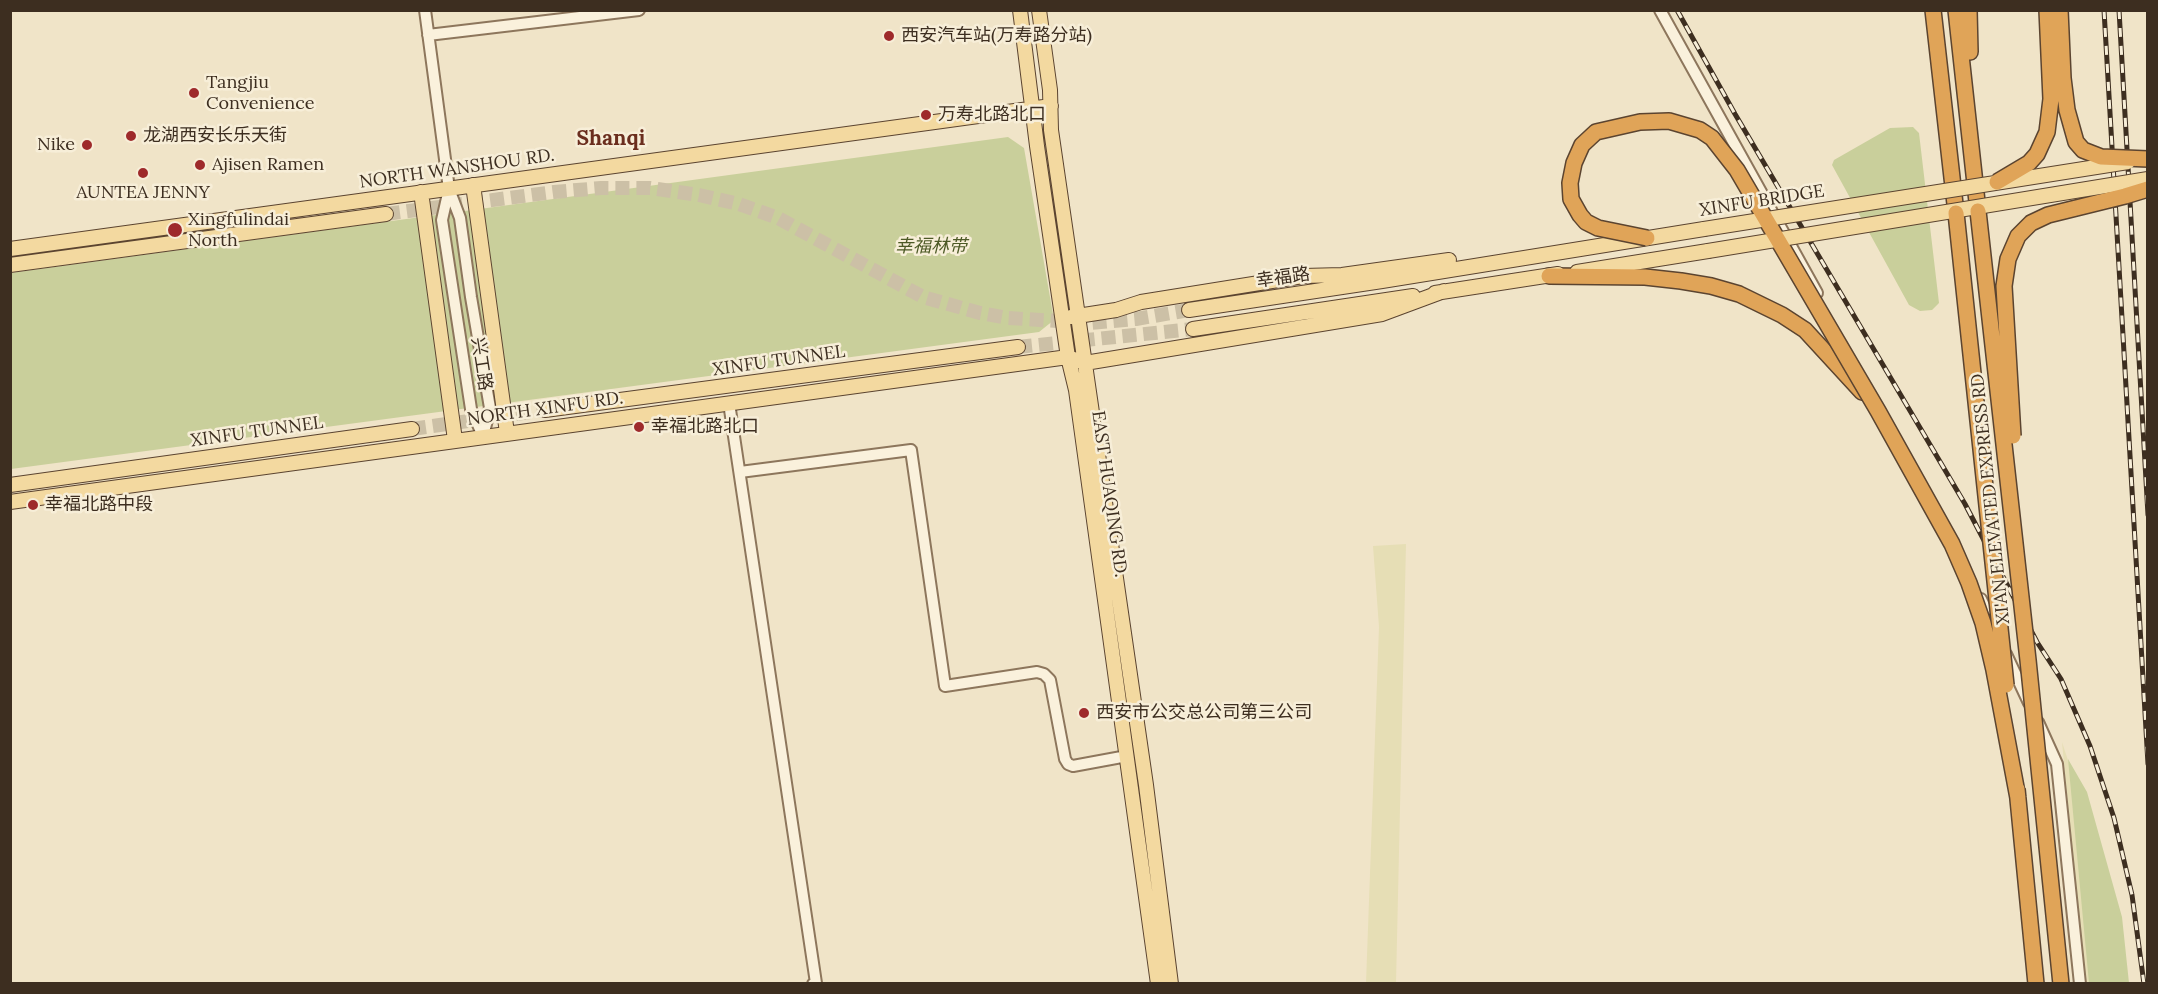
<!DOCTYPE html>
<html>
<head>
<meta charset="utf-8">
<style>
  body { margin:0 }
  #map { position:relative; width:2158px; height:994px; overflow:hidden; background:#f0e4c8; font-family:Lora,serif }
  canvas { display:block }
  .frame { position:absolute; inset:0; border:12px solid #3d2e20; pointer-events:none }
</style>
</head>
<body>
<div id="map">
<canvas width="2158" height="994"></canvas>
<div class="frame"></div>
</div>
<script>
const g = document.querySelector('canvas').getContext('2d');
g.lineJoin = 'round';
function fill(path, color) {
  g.fillStyle = color;
  g.fill(path, 'evenodd');
}
function poly(rows) {
  const path = new Path2D();
  for (const r of rows) {
    path.moveTo(r[0], r[1]);
    for (let i = 2; i < r.length; i += 2) path.lineTo(r[i], r[i + 1]);
  }
  return path;
}
function strokePath(path, color, width, dash) {
  g.strokeStyle = color;
  g.lineWidth = width;
  g.lineCap = dash ? 'butt' : 'round';
  g.setLineDash(dash || []);
  g.stroke(path);
}
function label(font, color, halo, rows, align = 'center') {
  g.font = font + ' Lora,"Noto Sans SC",serif';
  g.lineWidth = 5;
  g.setLineDash([]);
  g.textBaseline = 'middle';
  g.strokeStyle = halo;
  g.fillStyle = color;
  for (const [text, x, y, turn = 0] of rows) {
    g.save();
    g.translate(x, y);
    g.rotate((+turn || 0) * Math.PI / 180);
    g.textAlign = isNaN(turn) ? turn : align;
    if (halo) g.strokeText(text, 0, 0);
    g.fillText(text, 0, 0);
    g.restore();
  }
}
fill(poly([
  [1406,544,1396,983,1366,983,1379,627,1373,546],
  [2062,742,2112,896,2124,983,2085,983]
]), '#e6deb5');
fill(poly([
  [1913,127,1919,133,1939,303,1932,310,1920,311,1909,305,1832,165,1834,160,1890,128],
  [1008,137,1024,148,1054,320,1039,332,11,469,10,273],
  [2068,759,2087,792,2122,917,2129,983,2089,983]
]), '#c9cf9b');
strokePath(poly([
  [386,214,554,192,601,188,650,188,699,195,739,204,778,218,923,297,980,313,1008,318,1091,323,1136,319,1189,310],
  [1018,347,1193,329],
  [412,429,545,410]
]), '#ccc0a6', 14, [14, 7]);
const minor = poly([
  [425,10,449,189,460,218,471,297,490,408,483,436],
  [1660,10,1817,293],
  [428,35,639,10],
  [449,189,442,220,471,409,483,436],
  [729,403,816,983,813,984],
  [740,472,911,450,945,686,1037,672,1044,674,1050,680,1065,759,1068,764,1073,766,1127,756],
  [1981,599,1997,634],
  [2006,654,2029,703],
  [2038,722,2057,764,2080,984]
]);
const major = poly([
  [1020,10,1037,146,1068,357,1076,390,1158,984],
  [1039,10,1050,90,1051,130,1146,785,1171,984],
  [473,185,507,433],
  [421,192,455,440],
  [10,249,1051,106],
  [10,265,386,214],
  [1577,272,1708,251],
  [1435,293,1558,274],
  [1189,310,1382,281,1704,229],
  [1071,317,1116,310,1141,302,1303,276,1342,275,1449,260],
  [1193,329,1413,296],
  [545,410,1018,347],
  [10,485,412,429],
  [10,502,1068,357,1085,363,1382,314,1444,291]
]);
const highway = poly([
  [1933,10,1956,213],
  [1956,10,1978,211],
  [1969,10,1970,52],
  [1549,276,1645,277,1681,281,1711,286,1739,294,1782,315,1805,330,1862,392]
]);
strokePath(minor, '#8d765c', 14);
strokePath(major, '#5b4430', 16);
strokePath(highway, '#5b4430', 18);
strokePath(minor, '#faf1dc', 10);
strokePath(major, '#f3d9a0', 14);
strokePath(highway, '#e0a458', 15);
const rail = poly([
  [1677,10,1735,114,1965,504,2037,642,2061,679,2090,746,2114,818,2132,895,2144,984],
  [2104,10,2148,764],
  [2119,10,2148,515]
]);
strokePath(rail, '#3d2e20', 5);
strokePath(rail, '#f7eed8', 3, [9]);
const majorBridge = poly([
  [1704,229,2128,162],
  [1708,251,2148,179]
]);
const highwayBridge = poly([
  [2060,10,2063,78,2067,110,2076,142,2083,150,2101,157,2148,159],
  [1997,182,2029,163,2037,154,2047,132,2051,99,2047,10],
  [1978,211,2028,660,2061,984],
  [1956,213,2006,685],
  [1647,238,1598,228,1586,222,1580,215,1571,199,1570,183,1574,163,1582,145,1596,132,1640,122,1669,121,1700,130,1712,138,1737,170,1878,411,1952,544,1969,583,1983,623,1994,670,2018,798],
  [2013,436,2004,286,2008,259,2018,236,2031,223,2048,215,2125,196,2148,189],
  [2017,789,2036,984]
]);
strokePath(majorBridge, '#5b4430', 16, []);
strokePath(highwayBridge, '#5b4430', 18, []);
strokePath(majorBridge, '#f3d9a0', 14);
strokePath(highwayBridge, '#e0a458', 15);
for (const [x, y, r, color] of [
  [889,36,6,"#9e2a2b"],
  [194,93,6,"#9e2a2b"],
  [926,115,6,"#9e2a2b"],
  [131,136,6,"#9e2a2b"],
  [87,145,6,"#9e2a2b"],
  [200,165,6,"#9e2a2b"],
  [143,173,6,"#9e2a2b"],
  [175,230,8,"#9e2a2b"],
  [639,427,6,"#9e2a2b"],
  [33,505,6,"#9e2a2b"],
  [1084,713,6,"#9e2a2b"]
]) {
  const dot = new Path2D();
  dot.arc(x, y, r, 0, 2 * Math.PI);
  g.fillStyle = color;
  g.fill(dot);
  strokePath(dot, '#f7eed8', 2);
}
label('18px', '#3d2e20', '#f7eed8', [
  ["西安汽车站(万寿路分站)",901,36],
  ["Tangjiu",206,83],
  ["Convenience",206,104],
  ["万寿北路北口",938,115],
  ["龙湖西安长乐天街",143,136],
  ["Nike",75,145,"right"],
  ["Ajisen Ramen",212,165],
  ["AUNTEA JENNY",143,193,"center"],
  ["Xingfulindai",188,220],
  ["North",188,241],
  ["幸福北路北口",651,427],
  ["幸福北路中段",45,505],
  ["西安市公交总公司第三公司",1096,713]
], 'left');
label('18px', '#3d2e20', '#f7eed8', [
  ["NORTH WANSHOU RD.",457,169,-8],
  ["XINFU BRIDGE",1762,201,-9],
  ["幸福路",1283,278,-8],
  ["XINFU TUNNEL",779,361,-8],
  ["兴工路",481,364,81],
  ["NORTH XINFU RD.",545,409,-8],
  ["XINFU TUNNEL",257,432,-8],
  ["EAST HUAQING RD.",1109,494,82],
  ["XI'AN ELEVATED EXPRESS RD",1991,499,-96]
]);
label('italic 18px', '#4d5a26', '#f7eed8', [
  ["幸福林带",931,247]
]);
label('bold 21px', '#6b2e1e', '#f7eed8', [
  ["Shanqi",611,139]
]);
</script>
</body>
</html>
